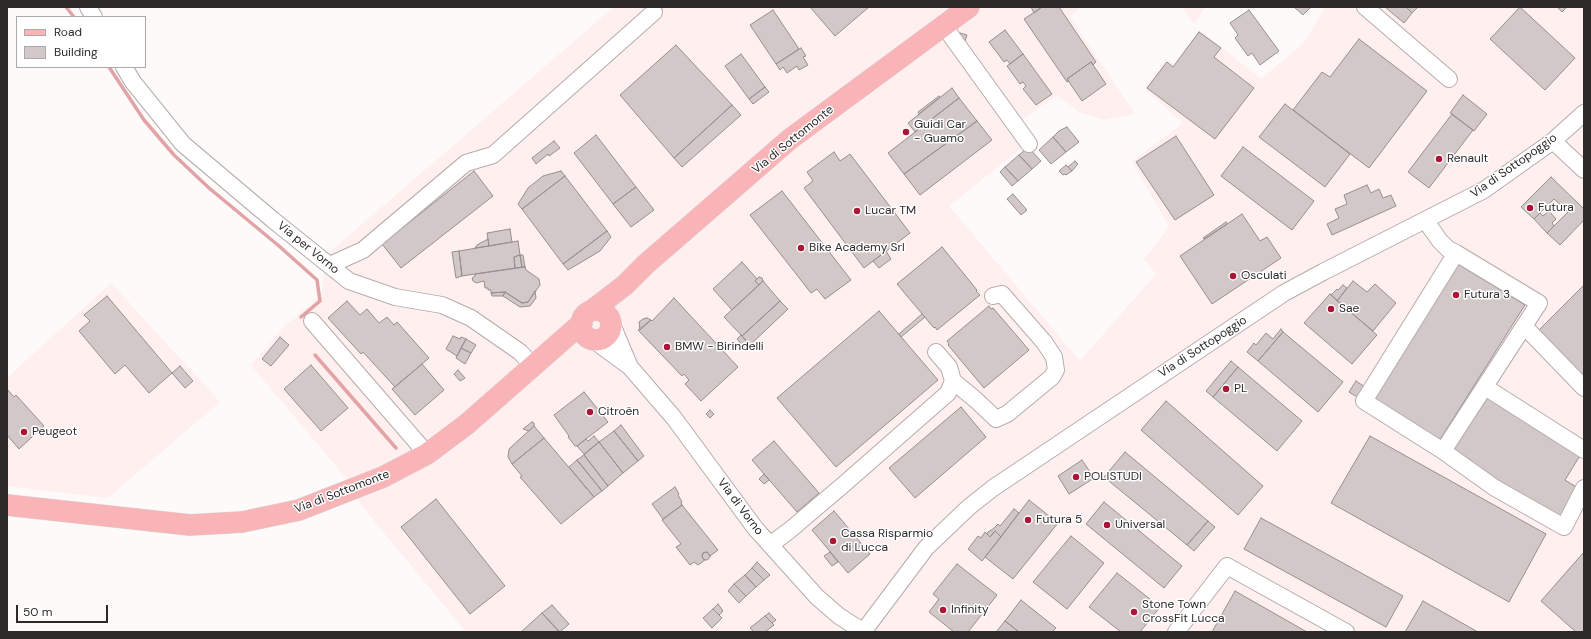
<!DOCTYPE html>
<html>
<head>
<meta charset="utf-8">
<style>
  body { margin:0 }
  #map { position:relative; width:1591px; height:639px; overflow:hidden; background:#fefafa; font-family:"DM Sans",sans-serif }
  canvas { display:block }
  .frame { position:absolute; inset:0; border:8px solid #2c2929; pointer-events:none }
  .legend { position:absolute; left:16px; top:16px; width:130px; height:52px; box-sizing:border-box; background:#fff; border:1px solid #aba9a9; margin:0; padding:5px 7px; list-style:none; font-size:12px; color:#2c2929 }
  .legend li { display:flex; align-items:center; gap:8px; height:20px }
  .legend b { width:20px; border:1px solid #aba9a9 }
  .scale { position:absolute; left:16px; top:605px; width:92px; height:18px; box-sizing:border-box; border:2px solid #2c2929; border-top:0; padding-left:5px; font-size:12px; line-height:14px; white-space:nowrap; color:#2c2929; -webkit-text-stroke:3px #fff; paint-order:stroke }
</style>
</head>
<body>
<div id="map">
<canvas width="1591" height="639"></canvas>
<div class="frame"></div>
<ul class="legend">
<li><b style="height:5px;background:#f9b4b8"></b>Road</li>
<li><b style="height:11px;background:#d2c8c8"></b>Building</li>
</ul>
<div class="scale">50 m</div>
</div>
<script>
const g = document.querySelector('canvas').getContext('2d');
g.lineJoin = 'round';
function fill(path, color) {
  g.fillStyle = color;
  g.fill(path, 'evenodd');
}
function poly(rows) {
  const path = new Path2D();
  for (const r of rows) {
    if (r.length === 3) {
      path.moveTo(r[0] + r[2], r[1]);
      path.arc(r[0], r[1], r[2], 0, 2 * Math.PI);
      continue;
    }
    path.moveTo(r[0], r[1]);
    for (let i = 2; i < r.length; i += 2) path.lineTo(r[i], r[i + 1]);
  }
  return path;
}
function strokePath(path, color, width, dash) {
  g.strokeStyle = color;
  g.lineWidth = width;
  g.lineCap = dash ? 'butt' : 'round';
  g.setLineDash(dash || []);
  g.stroke(path);
}
function label(font, color, halo, rows, align = 'center') {
  g.font = font + ' "DM Sans",sans-serif';
  g.lineWidth = 3;
  g.setLineDash([]);
  g.textBaseline = 'middle';
  g.strokeStyle = halo;
  g.fillStyle = color;
  for (const [text, x, y, turn = 0] of rows) {
    g.save();
    g.translate(x, y);
    g.rotate((+turn || 0) * Math.PI / 180);
    g.textAlign = isNaN(turn) ? turn : align;
    if (halo) g.strokeText(text, 0, 0);
    g.fillText(text, 0, 0);
    g.restore();
  }
}
fill(poly([
  [614,7,1080,7,1070,17,1135,114,1104,120,1079,112,1057,95,1019,122,1024,146,949,206,1080,361,1156,274,1144,259,1169,227,1132,161,1183,123,1144,89,1166,59,1174,64,1200,30,1261,79,1304,43,1325,7,1584,7,1584,632,466,632,361,505,346,478,251,365,285,326,322,294,325,256],
  [1182,7,1206,7,1194,24],
  [111,283,220,402,108,498,7,486,7,378]
]), '#ffefef');
strokePath(poly([
  [66,7,74,17],
  [109,67,144,120,174,155,209,188,279,246,317,280,320,301,301,317],
  [315,355,396,448]
]), '#e1a3a5', 3.5);
const building = poly([
  [810,7,869,7,835,36,810,7],
  [1031,7,1042,7,1034,13,1031,7],
  [1042,7,1059,7,1096,62,1093,65,1091,62,1067,79,1069,81,1067,82,1024,19,1042,7],
  [1294,7,1309,7,1310,8,1303,15,1294,7],
  [1385,7,1406,7,1412,13,1404,23,1385,7],
  [1406,7,1418,7,1412,13,1406,7],
  [1520,7,1575,58,1545,90,1490,39,1520,7],
  [1557,7,1567,7,1562,12,1557,7],
  [773,10,799,49,776,64,750,25,773,10],
  [1249,10,1279,51,1260,65,1252,53,1248,56,1235,38,1238,35,1230,23,1249,10],
  [1005,30,1023,54,1010,64,1007,60,1004,62,989,42,1005,30],
  [1199,32,1221,48,1214,57,1254,88,1215,139,1147,88,1167,62,1173,67,1199,32],
  [960,33,967,35,965,41,959,39,960,33],
  [1359,39,1427,91,1369,168,1293,110,1322,72,1330,77,1359,39],
  [676,45,732,105,674,158,620,95,676,45],
  [801,48,806,56,803,57,808,65,799,70,797,66,787,73,783,67,780,70,776,64,801,48],
  [741,54,765,87,749,99,725,66,741,54],
  [1023,54,1052,94,1036,105,1023,89,1026,86,1023,82,1020,84,1007,66,1023,54],
  [1091,62,1106,84,1082,101,1067,79,1091,62],
  [765,87,769,92,753,104,749,99,765,87],
  [952,88,959,98,915,132,908,123,952,88],
  [1463,95,1487,114,1474,131,1450,113,1463,95],
  [939,96,940,97,919,114,918,112,939,96],
  [959,98,977,121,904,174,888,153,959,98],
  [1285,104,1350,154,1325,187,1259,137,1285,104],
  [732,105,741,115,682,167,674,158,732,105],
  [1452,114,1473,130,1429,188,1408,172,1452,114],
  [977,121,992,140,920,195,904,174,977,121],
  [1067,127,1079,142,1066,152,1053,137,1059,131,1067,127],
  [596,135,636,187,613,204,574,153,596,135],
  [1176,136,1214,195,1175,220,1136,162,1176,136],
  [1053,137,1066,152,1051,164,1039,150,1053,137],
  [554,141,560,148,549,156,548,154,536,164,532,158,554,141],
  [1028,147,1041,161,1032,169,1019,155,1028,147],
  [1243,147,1314,201,1292,230,1221,176,1243,147],
  [834,152,840,161,850,154,910,233,864,268,804,188,813,181,807,172,834,152],
  [1019,155,1032,169,1018,181,1005,167,1019,155],
  [1075,161,1078,164,1072,171,1068,167,1075,161],
  [1066,165,1072,171,1066,175,1065,174,1063,175,1059,171,1066,165],
  [1005,167,1018,181,1012,186,1000,172,1005,167],
  [474,171,493,196,401,268,382,244,474,171],
  [561,171,565,176,522,209,518,204,528,188,543,176,561,171],
  [565,176,607,231,563,264,522,209,565,176],
  [1551,177,1584,209,1584,220,1560,245,1547,233,1568,212,1554,199,1534,219,1521,207,1551,177],
  [1367,185,1371,193,1379,189,1383,198,1391,195,1396,206,1332,235,1327,224,1339,218,1335,209,1347,204,1344,195,1367,185],
  [636,187,654,210,631,227,613,204,636,187],
  [782,191,851,280,825,299,817,289,811,293,750,215,782,191],
  [1013,194,1027,210,1021,215,1007,199,1013,194],
  [1549,211,1556,219,1552,223,1554,226,1547,233,1534,219,1540,213,1543,216,1549,211],
  [1242,214,1260,241,1267,237,1281,258,1212,304,1180,256,1242,214],
  [1226,222,1227,224,1204,239,1203,238,1226,222],
  [510,229,512,242,489,246,487,233,510,229],
  [607,231,611,237,600,251,568,270,563,264,607,231],
  [488,239,489,246,475,248,477,245,488,239],
  [518,241,520,255,514,257,515,268,462,276,459,251,518,241],
  [942,247,977,290,976,291,980,295,937,330,935,327,934,328,897,284,942,247],
  [459,251,462,276,456,278,452,252,459,251],
  [886,251,891,259,879,268,873,261,886,251],
  [520,255,523,255,525,267,522,267,520,255],
  [520,255,522,267,515,268,514,257,520,255],
  [742,262,757,279,755,281,759,285,732,310,713,289,742,262],
  [1458,264,1525,305,1439,441,1373,400,1458,264],
  [525,267,526,270,539,279,540,285,528,302,522,303,505,292,491,293,491,290,488,290,488,288,485,288,484,281,476,283,473,281,472,278,475,276,475,274,525,267],
  [759,277,762,278,763,281,759,285,755,281,759,277],
  [763,281,780,301,742,336,724,317,763,281],
  [1353,281,1367,292,1375,284,1396,303,1373,331,1337,301,1353,281],
  [1343,285,1347,288,1337,301,1331,295,1337,289,1338,290,1343,285],
  [1584,285,1584,377,1538,331,1584,285],
  [535,291,536,298,530,306,520,307,503,296,505,292,522,303,528,302,535,291],
  [505,292,503,296,492,296,491,293,505,292],
  [1330,294,1377,335,1352,364,1304,323,1330,294],
  [107,296,172,373,149,393,125,365,115,374,79,331,90,321,84,315,107,296],
  [674,298,738,367,701,401,685,384,689,380,684,374,682,376,638,330,651,320,652,321,674,298],
  [347,301,360,315,367,309,379,323,387,317,394,325,397,322,429,358,395,387,363,352,361,354,328,318,347,301],
  [780,301,788,309,750,345,742,336,780,301],
  [989,306,991,309,993,308,1029,350,984,388,948,345,949,344,947,341,989,306],
  [879,311,938,380,836,467,777,398,879,311],
  [922,314,925,317,901,337,899,334,922,314],
  [647,318,651,320,640,330,639,322,643,319,647,318],
  [1281,329,1283,332,1258,361,1247,352,1254,343,1256,345,1266,333,1273,339,1281,329],
  [1283,332,1343,382,1318,412,1258,361,1283,332],
  [741,335,749,344,745,348,737,339,741,335],
  [453,336,460,339,461,337,466,339,457,356,446,349,453,336],
  [280,337,289,345,271,366,262,359,280,337],
  [466,339,476,345,471,353,461,348,466,339],
  [461,348,471,353,465,364,456,358,461,348],
  [1231,361,1238,367,1213,397,1206,391,1231,361],
  [422,364,444,390,415,415,392,389,422,364],
  [311,365,348,408,321,431,284,389,311,365],
  [180,366,193,381,185,388,172,373,180,366],
  [1238,367,1302,421,1277,451,1213,397,1238,367],
  [458,370,465,378,460,381,454,374,458,370],
  [1356,381,1365,387,1359,398,1349,392,1356,381],
  [7,389,14,397,16,395,44,426,19,449,7,435,7,389],
  [584,392,608,422,577,446,575,446,568,437,569,436,554,415,584,392],
  [1487,396,1581,454,1565,480,1578,488,1559,519,1452,452,1487,396],
  [1166,401,1263,486,1238,515,1141,430,1166,401],
  [961,407,986,437,915,498,889,468,961,407],
  [710,410,714,414,710,418,706,414,710,410],
  [532,422,534,423,534,426,529,431,523,429,532,422],
  [621,425,644,456,638,461,614,431,621,425],
  [534,426,544,438,512,464,508,457,509,449,534,426],
  [614,431,638,461,623,473,599,442,614,431],
  [594,436,599,442,584,454,577,446,586,439,588,441,594,436],
  [1370,436,1546,534,1509,602,1331,503,1370,436],
  [544,438,594,497,561,524,520,477,522,476,512,464,544,438],
  [774,441,819,493,797,512,752,460,774,441],
  [599,442,623,473,608,486,584,455,599,442],
  [1125,452,1208,521,1187,545,1104,477,1125,452],
  [584,455,608,486,602,491,577,460,584,455],
  [577,460,602,491,594,497,569,467,577,460],
  [1082,460,1094,478,1069,494,1058,476,1082,460],
  [764,474,769,480,764,484,759,479,764,474],
  [675,487,679,494,678,495,682,502,681,503,682,505,663,519,652,504,675,487],
  [436,499,505,586,470,614,401,527,436,499],
  [1029,500,1058,523,1013,579,985,557,1029,500],
  [1104,502,1182,566,1164,588,1086,524,1104,502],
  [682,505,718,550,710,556,707,552,703,553,702,557,705,560,698,565,694,562,690,565,676,547,681,544,662,520,682,505],
  [1014,509,1019,513,1001,537,995,531,990,537,987,534,988,532,993,529,998,524,1000,526,1014,509],
  [834,511,870,554,848,573,812,530,834,511],
  [1261,518,1403,596,1386,627,1244,549,1261,518],
  [1208,521,1215,527,1194,551,1187,545,1208,521],
  [995,531,1001,537,982,561,968,549,978,536,981,538,985,532,990,537,995,531],
  [1071,536,1104,563,1067,609,1033,582,1071,536],
  [706,556,4],
  [830,552,838,562,832,566,824,556,830,552],
  [1584,552,1584,632,1576,632,1541,601,1584,552],
  [757,562,770,575,764,580,752,568,757,562],
  [957,564,997,595,968,632,954,632,929,612,939,599,933,594,957,564],
  [752,568,764,580,756,587,745,575,752,568],
  [1117,573,1160,607,1140,632,1121,632,1089,607,1117,573],
  [745,575,756,587,746,596,734,584,745,575],
  [734,584,746,596,739,603,728,591,734,584],
  [1235,591,1307,632,1212,632,1235,591],
  [1021,600,1056,628,1052,632,1019,632,1005,621,1021,600],
  [1423,601,1478,632,1405,632,1423,601],
  [718,604,723,611,719,615,713,609,718,604],
  [552,605,569,624,560,632,542,613,552,605],
  [713,609,722,618,712,628,703,618,713,609],
  [542,613,559,632,521,632,542,613],
  [769,613,776,620,772,623,765,616,769,613],
  [765,616,774,625,765,632,754,632,750,628,765,616],
  [1005,621,1019,632,996,632,1005,621]
]);
fill(building, '#d2c8c8');
strokePath(building, '#988f8f', 1);
const minor = poly([
  [88,7,94,17],
  [1365,7,1449,79],
  [944,26,1029,144],
  [124,67,133,82,183,144,273,220,349,281,395,297,442,305,471,318,520,352,533,366],
  [1553,141,1584,170],
  [1425,220,1440,241,1448,249,1456,253,1539,303,1443,451,1364,401,1456,253],
  [330,265,363,250,466,163,493,155,654,12],
  [312,321,427,454],
  [611,322,630,367],
  [1524,326,1584,388],
  [592,339,630,367,674,418,755,528,817,597,839,616,864,632],
  [953,381,976,400,996,419,1007,414,1052,377,1056,370,1054,357,1044,342,1002,294,993,296],
  [1485,387,1584,450],
  [1443,451,1495,488,1564,527,1584,488],
  [770,545,790,530,843,485,948,393,953,381,949,367,936,352],
  [863,632,926,548,969,507,993,488,1284,293,1323,272,1484,190,1553,141,1584,113],
  [1176,632,1227,566,1346,632]
]);
const major = poly([
  [596,325,15],
  [591,311,625,285,646,264,790,139,969,7],
  [7,505,190,525,242,522,299,510,383,477,427,454,467,424,582,323]
]);
strokePath(minor, '#b6acac', 18);
strokePath(major, '#d9d8d8', 22);
strokePath(minor, '#fff', 16);
strokePath(major, '#f9b4b8', 21);
for (const [x, y, r, color] of [
  [906,132,4,"#ab1536"],
  [1439,159,4,"#ab1536"],
  [1530,208,4,"#ab1536"],
  [857,211,4,"#ab1536"],
  [801,248,4,"#ab1536"],
  [1233,276,4,"#ab1536"],
  [1456,295,4,"#ab1536"],
  [1331,309,4,"#ab1536"],
  [667,347,4,"#ab1536"],
  [1226,389,4,"#ab1536"],
  [590,412,4,"#ab1536"],
  [24,432,4,"#ab1536"],
  [1076,477,4,"#ab1536"],
  [1028,520,4,"#ab1536"],
  [1107,525,4,"#ab1536"],
  [833,541,4,"#ab1536"],
  [943,610,4,"#ab1536"],
  [1134,612,4,"#ab1536"]
]) {
  const dot = new Path2D();
  dot.arc(x, y, r, 0, 2 * Math.PI);
  g.fillStyle = color;
  g.fill(dot);
  strokePath(dot, '#fff', 1.5);
}
label('12px', '#2c2929', '#fff', [
  ["Guidi Car",914,125],
  ["- Guamo",914,139],
  ["Renault",1447,159],
  ["Futura",1538,208],
  ["Lucar TM",865,211],
  ["Bike Academy Srl",809,248],
  ["Osculati",1241,276],
  ["Futura 3",1464,295],
  ["Sae",1339,309],
  ["BMW - Birindelli",675,347],
  ["PL",1234,389],
  ["Citroën",598,412],
  ["Peugeot",32,432],
  ["POLISTUDI",1084,477],
  ["Futura 5",1036,520],
  ["Universal",1115,525],
  ["Cassa Risparmio",841,534],
  ["di Lucca",841,548],
  ["Stone Town",1142,605],
  ["CrossFit Lucca",1142,619],
  ["Infinity",951,610]
], 'left');
label('12px', '#2c2929', '#fff', [
  ["Via di Sottomonte",793,140,-39],
  ["Via di Sottopoggio",1514,166,-35],
  ["Via per Vorno",308,248,39],
  ["Via di Sottopoggio",1203,347,-33],
  ["Via di Sottomonte",342,492,-21],
  ["Via di Vorno",740,507,53]
]);
</script>
</body>
</html>
